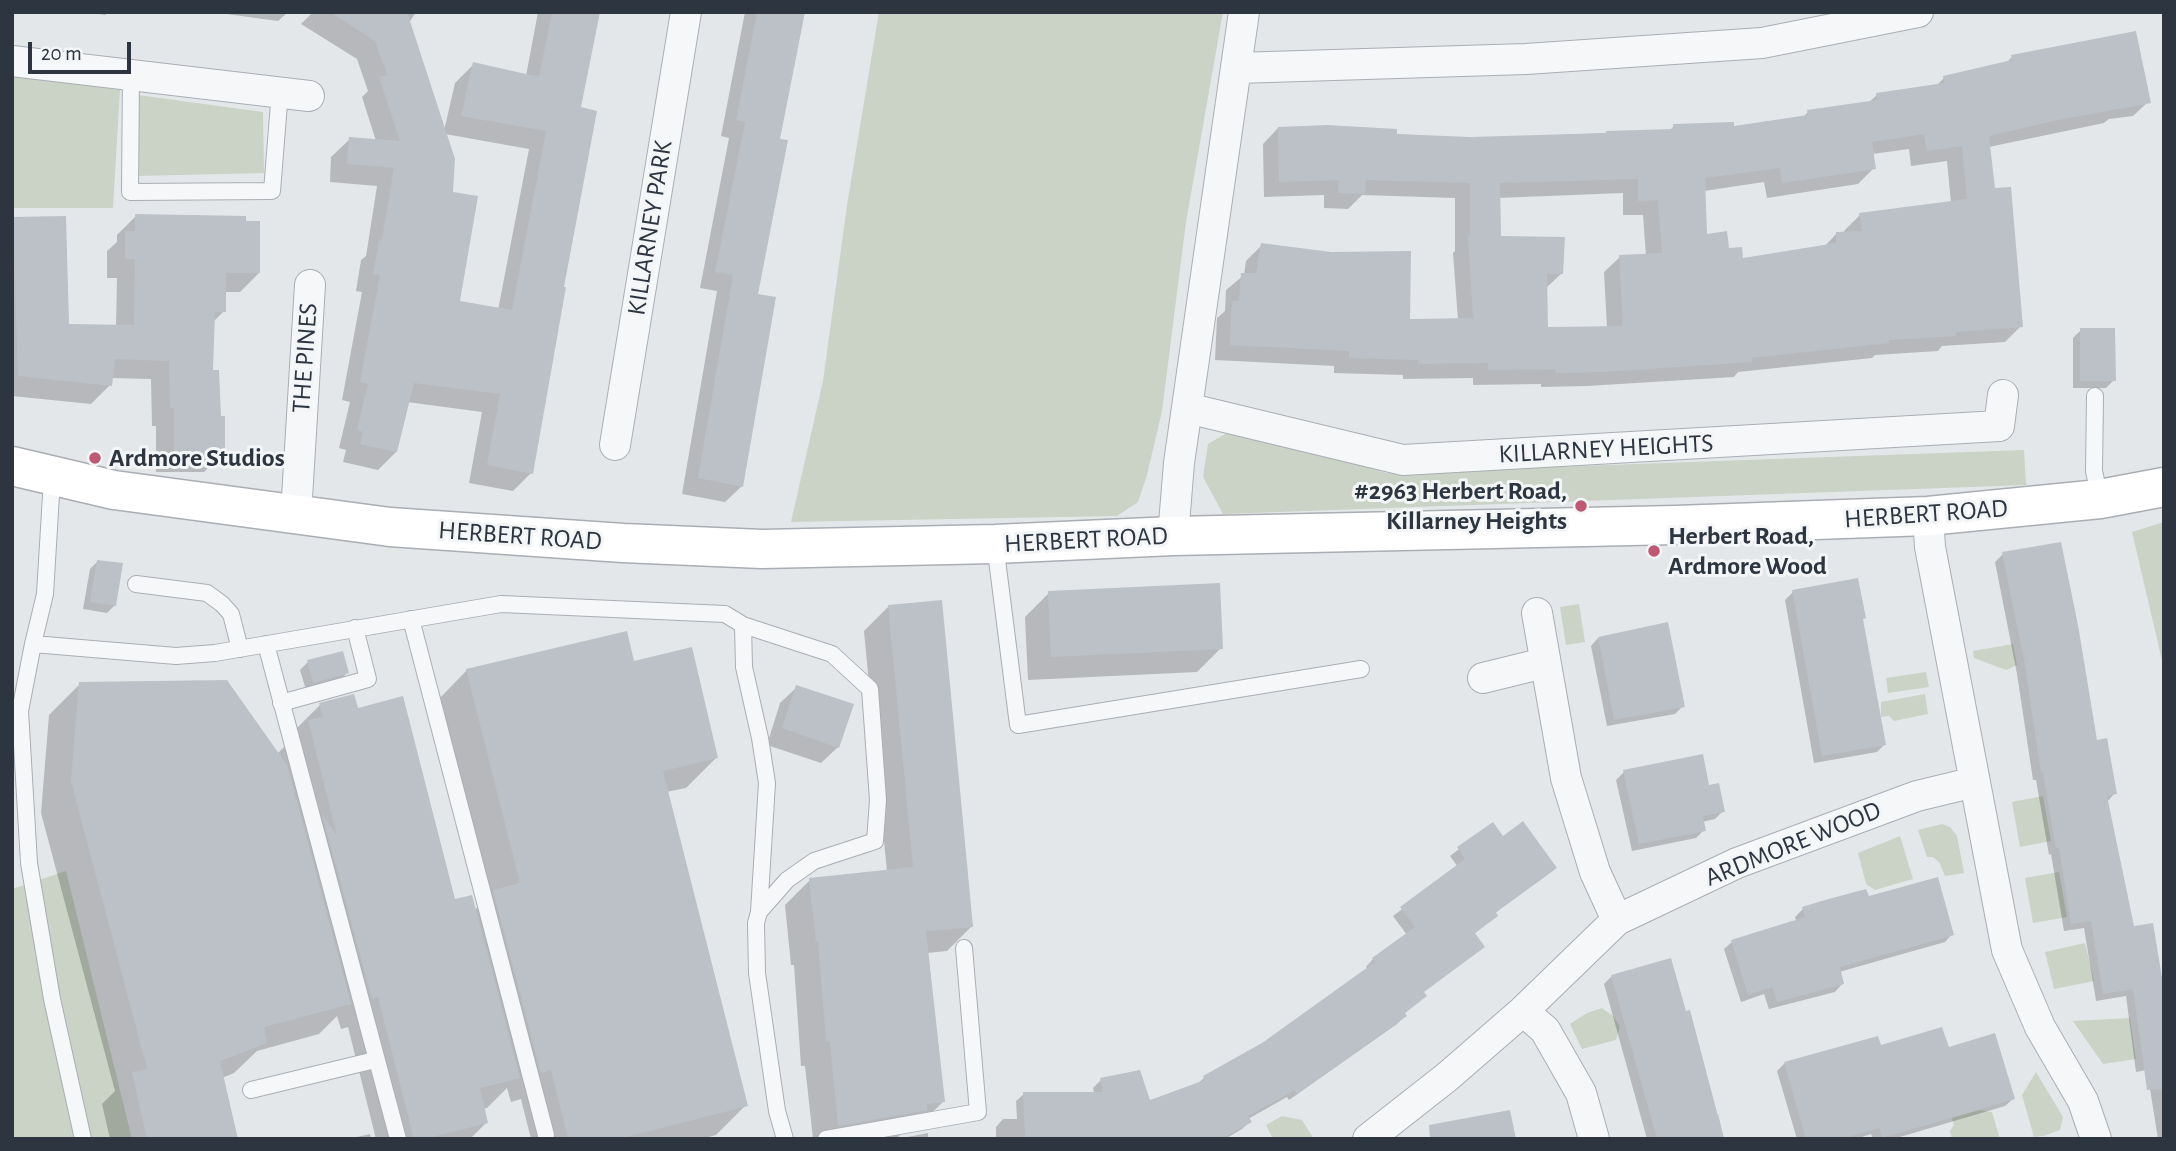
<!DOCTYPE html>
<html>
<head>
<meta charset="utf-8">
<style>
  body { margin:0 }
  #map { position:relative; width:2176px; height:1151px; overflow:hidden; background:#e4e7ea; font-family:"Alegreya Sans",sans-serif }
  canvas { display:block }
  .frame { position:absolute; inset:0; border:14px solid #2d3640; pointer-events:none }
  .scale { position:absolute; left:28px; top:42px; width:103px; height:32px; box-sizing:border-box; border:4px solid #2d3640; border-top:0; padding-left:9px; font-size:21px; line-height:24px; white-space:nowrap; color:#2d3640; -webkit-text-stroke:5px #f3f5f7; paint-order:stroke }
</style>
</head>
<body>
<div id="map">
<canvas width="2176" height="1151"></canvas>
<div class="frame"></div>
<div class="scale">20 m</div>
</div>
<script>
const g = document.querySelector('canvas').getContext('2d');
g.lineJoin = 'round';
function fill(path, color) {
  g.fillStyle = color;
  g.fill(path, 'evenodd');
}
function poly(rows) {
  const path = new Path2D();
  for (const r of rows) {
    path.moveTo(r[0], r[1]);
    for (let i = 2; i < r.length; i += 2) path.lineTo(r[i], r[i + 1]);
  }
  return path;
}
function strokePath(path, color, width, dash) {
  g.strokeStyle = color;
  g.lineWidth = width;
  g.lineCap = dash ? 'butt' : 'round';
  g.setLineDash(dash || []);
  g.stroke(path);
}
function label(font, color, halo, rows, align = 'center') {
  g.font = font + ' "Alegreya Sans",sans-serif';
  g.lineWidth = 6;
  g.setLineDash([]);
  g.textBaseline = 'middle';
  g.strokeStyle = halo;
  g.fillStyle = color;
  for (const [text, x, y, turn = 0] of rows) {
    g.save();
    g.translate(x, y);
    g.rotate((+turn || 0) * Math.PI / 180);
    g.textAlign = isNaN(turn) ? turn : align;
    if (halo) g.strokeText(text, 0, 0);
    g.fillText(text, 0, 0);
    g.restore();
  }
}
fill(poly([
  [879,12,1223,12,1186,222,1162,411,1147,475,1138,502,1117,516,791,522,823,381,847,205],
  [12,74,120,90,113,208,12,208],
  [138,95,263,112,264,173,136,176],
  [1232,430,1255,432,1386,473,2024,450,2026,485,1223,514,1203,477,1208,444],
  [2164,522,2164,669,2132,532],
  [1579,604,1585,642,1566,645,1560,607],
  [2013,644,2017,665,2006,670,1974,658,1973,651],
  [1926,672,1929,687,1888,693,1886,678],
  [1925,694,1928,714,1894,721,1889,716,1881,717,1881,702],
  [2043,796,2051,841,2020,847,2012,802],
  [1942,824,1950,827,1957,836,1964,873,1945,876,1939,862,1933,857,1927,857,1918,830],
  [1900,836,1913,879,1875,890,1866,884,1858,853],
  [66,871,132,1139,12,1139,12,889],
  [2059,872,2067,917,2033,923,2025,878],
  [2085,943,2094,981,2054,989,2045,952],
  [1602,1008,1613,1016,1620,1027,1616,1040,1582,1049,1570,1024,1587,1013],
  [2130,1018,2136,1059,2103,1064,2073,1021],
  [2036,1072,2063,1117,2060,1130,2043,1136,2034,1137,2022,1095],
  [1980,1110,1992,1112,2000,1139,1952,1139,1950,1131,1954,1125,1952,1118],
  [1282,1116,1302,1120,1314,1139,1273,1139,1266,1125]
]), '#cad3c6');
fill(poly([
  [87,12,108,12,105,15],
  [212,12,288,12,278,21],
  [313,12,416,12,409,23,444,131,455,83,474,64,526,76,538,12,598,12,579,109,562,288,531,473,513,491,469,483,482,412,407,402,396,452,378,470,343,462,346,450,339,448,350,402,342,400,362,292,356,291,361,260,366,256,377,186,330,182,331,157,350,139,376,141,362,97,368,91,357,59,301,24],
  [445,134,529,149,498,310,458,303],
  [745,12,803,12,778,140,756,296,742,486,725,502,682,494,717,291,700,288,729,138,721,136],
  [2012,57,2149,101,2133,116,2109,119,2104,123,1989,147,1993,190,2021,326,2005,342,1942,346,1938,351,1875,355,1872,358,1738,372,1734,377,1587,386,1541,387,1541,384,1473,385,1473,378,1403,379,1403,375,1334,373,1334,366,1215,360,1217,318,1225,311,1226,290,1244,275,1246,261,1262,245,1408,321,1458,320,1453,253,1455,251,1455,198,1362,195,1348,209,1324,208,1324,195,1264,197,1263,144,1278,128,1470,138,1669,131,1674,126,1732,128,1803,117,1808,112,1868,103,1877,95,1936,86,1944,78,2005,64],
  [1909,149,1911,166,1947,161,1951,203,1860,215,1844,231,1845,233,1837,233,1824,247,1742,260,1705,236,1704,191,1764,182,1767,198,1858,184,1874,168,1872,154],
  [1623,193,1623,215,1643,215,1646,256,1620,257,1604,272,1607,328,1546,329,1545,289,1562,273,1499,238,1498,198],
  [136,216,259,273,240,292,224,292,224,311,213,322,211,372,223,453,204,472,156,472,156,426,152,426,151,379,111,378,110,385,91,404,12,396,12,220,67,325,116,326,117,278,107,278,107,251,117,242,117,235],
  [2081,330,2114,380,2106,388,2073,388,2073,338],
  [2003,554,2095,742,2115,793,2107,802,2132,928,2164,1001,2164,1139,2158,1139,2147,1070,2136,1072,2126,996,2096,1001,2084,928,2064,931,2051,854,2049,855,2036,780,2033,780,2017,674,1995,562],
  [98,561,115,605,107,613,83,609,90,569],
  [1793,592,1861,620,1885,744,1877,752,1814,763,1785,600],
  [1049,593,1221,648,1197,672,1028,680,1025,617],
  [889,606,972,926,947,951,927,953,943,1102,918,1126,907,1128,896,1139,813,1139,805,1066,801,1066,794,965,791,965,785,905,810,880,887,872,864,631],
  [1598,638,1683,706,1675,714,1607,726,1591,646],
  [308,662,347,673,339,681,306,690,300,670],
  [633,663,716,758,686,788,666,792,746,1105,716,1135,702,1139,531,1139,521,1099,511,1102,507,1088,487,1108,483,1109,487,1122,470,1139,376,1139,348,1027,341,1029,337,1016,319,1034,257,1051,234,1073,222,1078,236,1139,110,1139,102,1104,115,1091,41,813,49,715,80,684,277,754,290,741,289,736,320,705,357,710,453,901,475,910,486,898,437,701,467,670],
  [797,687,838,747,821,763,767,745,780,703],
  [1624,772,1708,787,1723,811,1715,819,1702,822,1704,830,1696,838,1632,851,1616,780],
  [1492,824,1503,838,1547,875,1495,913,1496,916,1474,934,1422,993,1425,996,1403,1014,1405,1016,1397,1024,1289,1100,1287,1097,1248,1119,1250,1122,1242,1129,1225,1139,996,1139,996,1127,1003,1119,1017,1119,1016,1101,1024,1094,1094,1093,1093,1088,1101,1080,1149,1102,1196,1085,1204,1078,1263,1045,1368,970,1366,967,1373,959,1407,935,1393,916,1458,867,1450,856],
  [1867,899,1952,934,1945,942,1839,972,1842,984,1835,992,1769,1009,1764,994,1741,1002,1724,949,1732,942,1796,921,1795,917,1803,909],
  [1612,976,1716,1115,1718,1114,1724,1139,1647,1139,1604,984],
  [1879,1048,1947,1049,2013,1099,2005,1106,1893,1139,1873,1139,1871,1134,1856,1139,1797,1139,1777,1071,1785,1063],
  [928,1133,928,1139,897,1139],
  [370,1134,371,1139,348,1139]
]), '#0003');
fill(poly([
  [330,12,407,12,455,159,453,192,478,196,460,301,512,310,546,131,461,116,473,62,539,77,552,12,600,12,581,107,597,111,564,287,566,287,533,474,487,465,500,394,414,383,397,452,360,444,363,432,357,430,368,384,360,382,380,275,373,274,379,240,382,240,394,168,347,164,349,137,400,141,379,77,387,75,375,41],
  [757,12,805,12,780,139,788,140,758,294,776,297,743,487,698,478,733,275,715,272,745,122,736,120],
  [2136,31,2151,103,2053,121,1989,136,1995,188,2011,187,2023,327,1955,332,1956,336,1889,340,1889,343,1751,358,1752,362,1603,372,1556,373,1555,369,1488,370,1488,363,1418,364,1418,360,1349,358,1349,351,1230,345,1232,301,1239,301,1241,273,1256,273,1261,243,1331,252,1411,251,1410,319,1473,318,1468,236,1470,236,1470,183,1366,180,1365,194,1338,193,1339,180,1279,182,1278,127,1327,125,1397,129,1397,134,1470,137,1606,133,1606,131,1673,129,1673,124,1734,122,1734,126,1808,115,1807,110,1877,100,1876,93,1944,83,1943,76,2012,60,2011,55],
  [1924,134,1927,151,1962,146,1967,199,1859,213,1862,231,1836,232,1836,243,1743,258,1742,247,1729,248,1727,231,1707,234,1705,178,1780,168,1782,183,1876,169,1872,142],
  [1638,179,1638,201,1658,200,1662,253,1619,255,1623,326,1548,327,1547,274,1563,274,1565,237,1501,236,1500,183],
  [135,214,246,216,246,221,260,221,260,273,226,273,226,312,215,312,213,370,219,370,221,416,225,416,225,454,174,454,174,408,170,408,169,361,115,359,112,386,18,376,13,217,66,216,69,324,134,325,135,259,125,259,125,231,135,231],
  [2080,328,2115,328,2116,381,2080,381],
  [2061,542,2078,625,2097,740,2107,738,2117,794,2107,796,2134,926,2153,923,2164,990,2164,1089,2147,1090,2133,989,2103,994,2091,921,2071,924,2059,848,2056,848,2043,773,2041,773,2025,665,2002,552],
  [97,560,123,563,116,606,90,602],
  [1858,578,1866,618,1863,619,1886,745,1822,756,1792,590],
  [1220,583,1223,649,1051,657,1048,591],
  [942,600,973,927,926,931,945,1102,927,1104,927,1110,838,1126,830,1042,826,1042,818,941,816,941,809,878,913,867,888,605],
  [1668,622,1685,707,1614,720,1598,637],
  [627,631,634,661,692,647,718,758,663,771,748,1106,618,1139,568,1139,551,1070,541,1073,493,890,520,883,466,669],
  [343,651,349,673,313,683,307,660],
  [227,680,287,765,351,1004,264,1027,267,1043,220,1061,238,1139,147,1139,132,1072,147,1069,71,781,79,682],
  [796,685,854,704,839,748,782,728],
  [354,694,358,708,403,696,455,899,472,895,520,1078,480,1088,488,1123,424,1139,414,1139,378,997,372,999,322,814,337,836,308,720,323,717,319,703],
  [1703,754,1709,785,1719,783,1725,812,1703,816,1706,831,1639,844,1623,770],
  [1523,821,1557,868,1496,912,1498,916,1475,933,1485,947,1424,992,1427,996,1405,1013,1407,1016,1297,1094,1295,1090,1248,1116,1252,1122,1221,1139,1025,1139,1023,1092,1103,1092,1100,1078,1140,1070,1150,1100,1205,1080,1203,1076,1262,1043,1375,962,1372,958,1415,927,1400,907,1465,859,1457,847,1493,822,1503,836],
  [1938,877,1954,935,1840,967,1844,984,1777,1002,1772,987,1748,995,1731,940,1805,917,1802,907,1825,900,1866,889,1869,896],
  [1671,958,1686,1011,1690,1010,1724,1139,1657,1139,1611,975],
  [1942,1027,1949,1047,1995,1033,2015,1099,1882,1138,1879,1128,1841,1139,1806,1139,1784,1062,1878,1036,1881,1045],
  [1510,1110,1516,1139,1430,1139,1429,1125]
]), '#bbc1c6');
const lane = poly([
  [131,74,130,192,272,191,280,91],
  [2095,396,2094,471,2100,499],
  [54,477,51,495,45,594,33,644,176,656,215,653,501,604,725,614,743,625,832,654,870,689,878,800,875,841,814,861,787,880,759,912,756,923,757,973,777,1111,785,1139],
  [995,544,1018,725,1361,669],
  [136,584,207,593,222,604,231,614,240,649],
  [411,619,546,1135],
  [743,625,744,667,760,738,767,783,759,912],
  [33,644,20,711,29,863,52,999,83,1139],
  [266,644,398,1139],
  [281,703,368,679,355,628],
  [251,1090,375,1060],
  [826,1139,978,1112,964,948]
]);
const street = poly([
  [12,61,309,96],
  [1237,68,1526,59,1762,43,1918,12],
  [1187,408,1403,460,1999,426,2003,395],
  [615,445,686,12],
  [296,514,310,285],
  [1928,516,1930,547,2007,950,2040,1027,2083,1101,2096,1139],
  [1173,536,1179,463,1244,12],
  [1537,613,1566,778,1595,872,1617,920],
  [1483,678,1544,663],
  [1523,1011,1545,1030,1581,1093,1594,1139],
  [1368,1139,1447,1077,1523,1011,1617,920,1737,863,1917,796,1975,782]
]);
const secondary = poly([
  [12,466,114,490,390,527,623,543,762,549,995,544,1173,536,1676,525,1928,516,2100,499,2164,487]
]);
strokePath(lane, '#a9aeb4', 18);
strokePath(street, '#a9aeb4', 32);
strokePath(secondary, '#a9aeb4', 41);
strokePath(lane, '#f6f7f9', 16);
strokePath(street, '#f6f7f9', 30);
strokePath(secondary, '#fff', 38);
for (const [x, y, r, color] of [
  [95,458,7,"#bf5872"],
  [1581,506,7,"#bf5872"],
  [1654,551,7,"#bf5872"]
]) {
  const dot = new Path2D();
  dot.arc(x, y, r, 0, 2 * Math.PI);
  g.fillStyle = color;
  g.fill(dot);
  strokePath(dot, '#f3f5f7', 2.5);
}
label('26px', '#2d3640', '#f3f5f7', [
  ["KILLARNEY PARK",650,228,-81],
  ["THE PINES",305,358,-86],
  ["KILLARNEY HEIGHTS",1606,449,-3],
  ["HERBERT ROAD",1926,514,-4],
  ["HERBERT ROAD",520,536,4],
  ["HERBERT ROAD",1086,540,-3],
  ["ARDMORE WOOD",1793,844,-22]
]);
label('bold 26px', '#2d3640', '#f3f5f7', [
  ["Ardmore Studios",109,458],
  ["#2963 Herbert Road,",1567,491,"right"],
  ["Killarney Heights",1567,521,"right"],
  ["Herbert Road,",1668,536],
  ["Ardmore Wood",1668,566]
], 'left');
</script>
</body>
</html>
